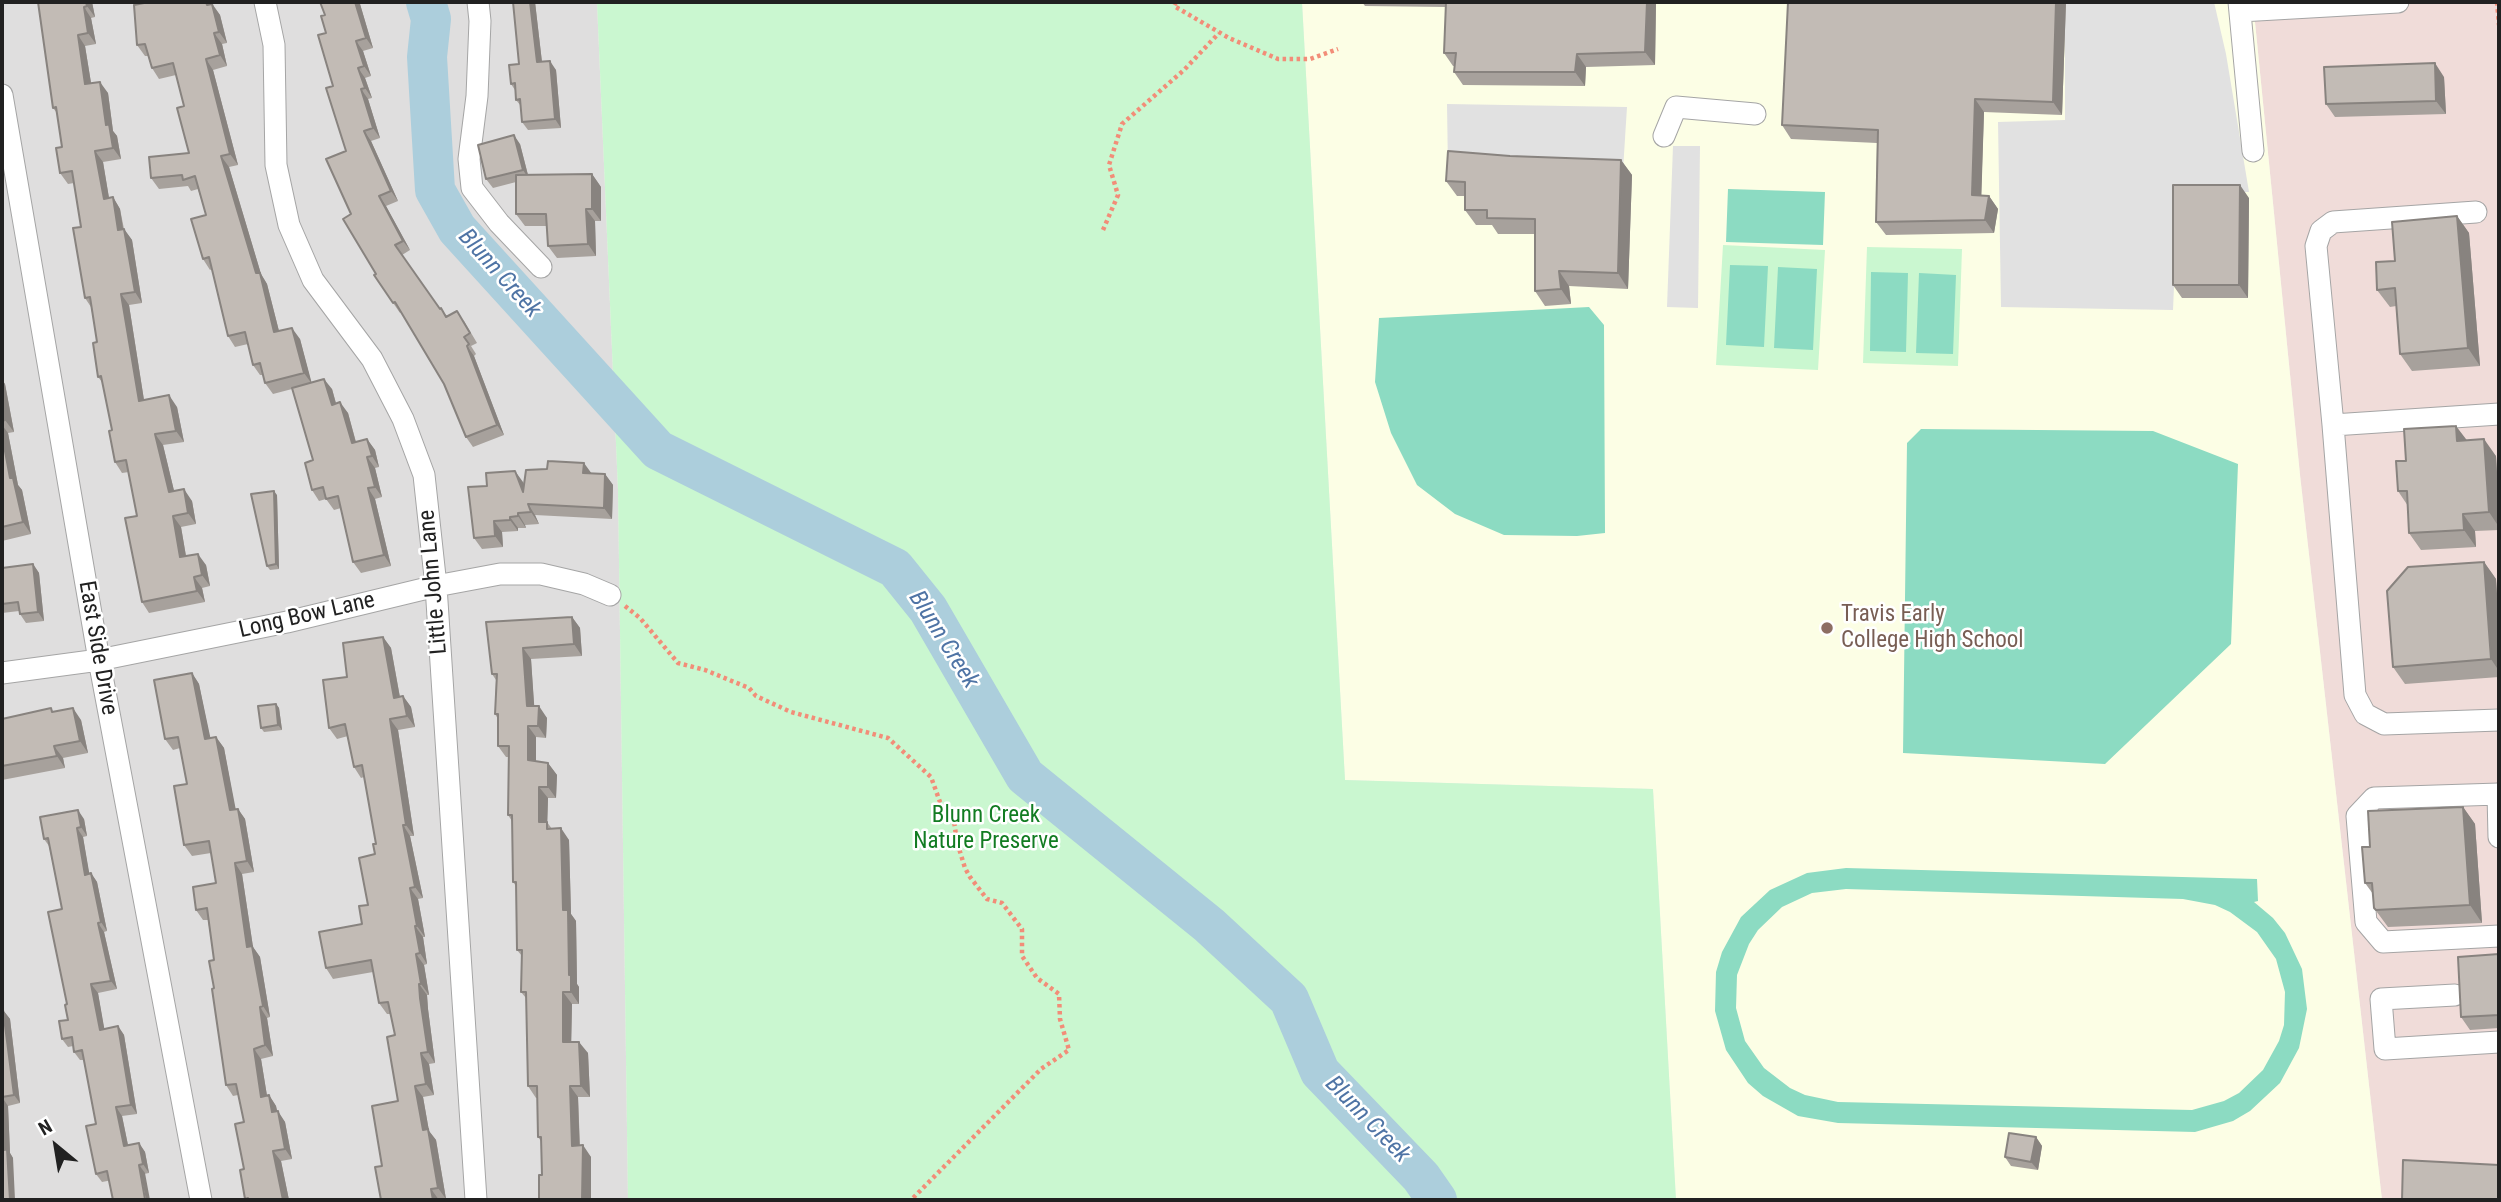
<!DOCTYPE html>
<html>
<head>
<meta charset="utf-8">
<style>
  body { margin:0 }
  #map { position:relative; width:2501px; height:1202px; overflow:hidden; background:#f1efe9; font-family:"Roboto Condensed",sans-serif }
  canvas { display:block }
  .frame { position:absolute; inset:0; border:4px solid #212121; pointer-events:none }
  .north { position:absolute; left:21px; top:1111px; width:70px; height:70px; -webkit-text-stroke:5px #fff; paint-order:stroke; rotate:330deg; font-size:19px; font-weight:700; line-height:28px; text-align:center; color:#212121 }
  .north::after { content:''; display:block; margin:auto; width:24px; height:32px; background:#212121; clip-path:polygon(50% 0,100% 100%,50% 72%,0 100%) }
</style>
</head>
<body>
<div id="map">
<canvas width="2501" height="1202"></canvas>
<div class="frame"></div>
<div class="north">N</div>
</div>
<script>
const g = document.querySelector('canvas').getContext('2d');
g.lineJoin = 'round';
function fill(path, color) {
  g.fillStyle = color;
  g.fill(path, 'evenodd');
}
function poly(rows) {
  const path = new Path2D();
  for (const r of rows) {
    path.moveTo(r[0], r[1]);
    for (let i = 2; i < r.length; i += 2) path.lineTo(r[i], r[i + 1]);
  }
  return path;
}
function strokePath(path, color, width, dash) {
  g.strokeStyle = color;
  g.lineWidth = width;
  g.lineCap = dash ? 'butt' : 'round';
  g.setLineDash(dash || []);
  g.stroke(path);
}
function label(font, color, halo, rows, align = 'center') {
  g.font = font + ' "Roboto Condensed",sans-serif';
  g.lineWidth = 5;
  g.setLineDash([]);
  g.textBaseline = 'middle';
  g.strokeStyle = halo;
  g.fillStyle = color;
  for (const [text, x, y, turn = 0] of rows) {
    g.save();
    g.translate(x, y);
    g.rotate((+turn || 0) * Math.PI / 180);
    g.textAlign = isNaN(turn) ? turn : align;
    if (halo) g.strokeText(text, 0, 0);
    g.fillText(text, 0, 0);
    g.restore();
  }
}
fill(poly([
  [2,2,597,2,618,490,628,1200,2,1200]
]), '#dfdede');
fill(poly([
  [2253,2,2499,2,2499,1200,2382,1200,2300,475]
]), '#f0dcd9');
fill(poly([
  [1302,2,2253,2,2300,475,2382,1200,1676,1200,1653,789,1345,780]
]), '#fcfee5');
fill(poly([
  [597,2,1302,2,1345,780,1653,789,1676,1200,628,1200,618,490],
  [1723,245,1825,250,1818,370,1716,365],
  [1867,247,1962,249,1958,366,1863,363]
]), '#caf7d0');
fill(poly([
  [1728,189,1825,192,1823,245,1726,242],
  [1730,265,1768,266,1764,347,1726,345],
  [1778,267,1817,269,1813,350,1774,348],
  [1871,272,1908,273,1906,352,1870,351],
  [1919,273,1956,275,1953,354,1916,353],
  [1589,307,1604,325,1605,533,1577,536,1504,535,1455,514,1417,485,1391,433,1375,382,1379,318],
  [1921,429,2153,431,2238,464,2231,644,2105,764,1903,753,1907,443],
  [1846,868,2257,879,2258,901,2254,902,2273,918,2285,933,2302,969,2307,1009,2299,1048,2280,1083,2250,1111,2233,1121,2195,1132,1838,1123,1798,1116,1763,1096,1748,1083,1726,1050,1715,1011,1716,972,1722,952,1741,917,1770,890,1807,873],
  [1846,889,2183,899,2215,905,2230,912,2257,932,2276,959,2285,992,2284,1025,2279,1041,2263,1070,2239,1093,2224,1101,2192,1110,1838,1102,1805,1095,1790,1088,1764,1068,1745,1041,1736,1008,1737,975,1749,944,1758,930,1782,907,1812,893]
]), '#8cdbc2');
fill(poly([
  [2065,2,2214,2,2226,54,2249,192,2178,192,2173,310,2001,307,1998,122,2065,120],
  [1447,104,1627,107,1623,170,1448,171],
  [1673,146,1700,146,1698,308,1667,307]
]), '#e1e1e1');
strokePath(poly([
  [426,2,431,19,427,57,435,190,457,229,658,450,895,568,928,609,1025,776,1209,925,1289,999,1320,1072,1421,1177,1437,1200]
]), '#accedc', 40);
const minor = poly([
  [265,2,274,45,276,165,289,225,313,280,372,359,403,419,424,475,436,586,476,1200],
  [478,2,480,21,477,96,469,159,472,188,499,223,541,267],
  [2239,2,2253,151],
  [2240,11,2398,2],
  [2,95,99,660,201,1200],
  [1664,136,1676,107,1755,114],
  [2499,414,2333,425,2355,695,2365,714,2384,724,2499,720],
  [2333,425,2316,246,2321,231,2333,222,2476,212],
  [2,673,99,660,287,622,436,586,500,574,541,574,584,584,610,595],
  [2498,794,2499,837],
  [2499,794,2374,798,2357,816,2366,922,2383,942,2499,936],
  [2455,995,2381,999,2385,1049,2499,1042]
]);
strokePath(minor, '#a5a5a5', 23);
strokePath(poly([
  [1176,2,1174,6,1229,38,1278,59,1310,59,1338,49],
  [2497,2,2499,25],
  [1103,230,1118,195,1109,165,1122,124,1184,70,1219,33],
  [625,606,640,618,678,663,705,670,749,688,756,696,791,712,888,738,908,756,931,777,940,802,954,821,957,842,965,868,970,877,987,899,1002,903,1022,929,1022,956,1037,978,1059,994,1060,1019,1069,1050,1041,1069,911,1200]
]), '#f28d78', 4.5, [3.5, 3.5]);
strokePath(minor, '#fff', 21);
fill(poly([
  [38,2,92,2,95,17,91,18,96,44,85,46,91,83,108,93,113,131,117,136,121,159,103,162,109,198,113,197,120,209,124,229,132,240,142,303,129,305,144,400,177,407,184,442,163,445,174,491,192,501,196,524,181,527,186,556,206,565,210,586,202,588,205,602,149,613,142,602,137,516,129,472,122,473,115,462,112,430,103,383,98,377,97,342,91,307,85,298,81,227,74,183,68,184,60,173,62,147,57,113,53,108],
  [211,2,220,15,227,43,222,44,227,66,213,70,238,165,229,167,261,274,267,284,279,331,300,339,311,382,332,389,336,403,348,413,356,442,367,439,375,450,379,467,375,468,382,497,375,499,391,566,361,573,353,562,341,508,334,510,326,499,319,501,312,490,313,460,292,389,273,394,265,383,263,375,260,375,253,365,248,344,235,347,228,336,212,269,210,270,203,259,206,215,198,189,191,191,188,186,159,189,151,178,189,153,184,106,176,75,159,79,152,68,148,56,145,56,137,45],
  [320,2,365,2,360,4,373,48,363,51,371,76,365,78,372,98,368,99,380,138,371,141,398,201,386,206,410,250,402,255,440,309,447,316,464,321,477,343,471,346,476,354,474,356,504,435,473,447,466,437,444,384,401,312,400,313,374,275,376,274,351,214,346,151,333,86,325,15],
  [535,2,542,62,556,70,561,128,528,130,522,122,521,106,516,100,515,90,511,84,519,64],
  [1362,2,1656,2,1655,65,1586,67,1585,86,1463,85,1454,72,1455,66,1453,66,1444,53,1446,7,1365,6],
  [1788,2,2066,2,2062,115,1984,112,1981,196,1989,196,1998,209,1994,233,1886,235,1876,222,1877,143,1791,139,1782,125],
  [2444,77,2446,114,2335,117,2326,104],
  [520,144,528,175,592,174,601,187,601,221,595,221,596,256,557,258,548,246,547,226,525,226,516,214,516,182,493,188,486,179],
  [1510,156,1621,160,1632,175,1628,289,1569,286,1571,304,1545,306,1535,291,1535,234,1498,234,1492,225,1476,225,1465,210,1465,196,1457,196,1446,181],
  [2249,198,2248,298,2182,298,2173,285],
  [2457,216,2469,233,2480,366,2412,371,2400,354,2396,306,2390,307,2377,290,2395,261],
  [2,380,5,384,14,432,8,433,18,485,22,490,31,534,2,541],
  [2466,440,2496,456,2499,505,2499,530,2475,531,2476,547,2421,550,2409,533,2408,506,2398,491,2406,461],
  [591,473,605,474,613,485,612,519,535,515,539,524,525,525,526,528,518,528,518,531,502,532,503,547,482,549,474,538,523,482,524,485],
  [277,495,279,569,270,570,267,566],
  [2484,562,2496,579,2499,623,2499,677,2405,684,2393,667],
  [33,564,39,573,44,621,26,623,20,614,19,611,2,613,2,568],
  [572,617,580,628,582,656,531,659,534,706,547,718,546,738,536,737,536,761,548,763,557,775,556,798,548,798,547,822,552,829,569,840,571,914,576,921,577,984,579,987,579,1004,572,1004,571,1042,588,1053,590,1097,578,1097,580,1146,591,1157,591,1200,539,1200,542,1175,541,1141,538,1137,537,1098,536,1098,528,1086,526,998,521,992,522,956,517,950,516,886,513,882,512,821,508,815,509,757,506,757,498,746,498,719,495,714,496,680,492,674,486,622],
  [383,637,391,648,400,697,403,696,411,707,415,727,398,730,414,836,410,836,423,898,418,899,425,937,423,937,427,964,424,965,429,995,427,995,428,1009,435,1063,429,1064,434,1095,423,1097,429,1131,436,1140,446,1199,439,1200,381,1200,382,1166,398,1101,395,1035,391,1014,387,1014,379,1003,373,972,333,979,326,968,362,924,368,905,376,844,364,777,361,778,354,767,348,736,337,739,329,728,347,677],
  [192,673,199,684,210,739,216,737,224,748,235,809,238,809,245,819,254,872,242,874,253,947,260,957,270,1017,267,1018,273,1056,261,1059,267,1096,269,1095,276,1106,277,1112,285,1122,292,1159,281,1161,289,1200,246,1200,245,1199,244,1122,238,1095,233,1096,226,1085,214,988,214,960,208,920,203,920,196,910,216,883,211,853,192,856,184,845,187,784,180,748,173,750,165,739],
  [276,704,279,708,282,730,264,732,261,728],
  [54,712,81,720,88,753,63,758,65,768,2,780,2,719],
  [2463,807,2475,824,2482,923,2388,927,2374,908,2373,894,2365,883,2370,847],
  [84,819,87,836,83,837,89,874,91,873,97,882,107,931,104,932,117,989,98,993,104,1029,118,1026,124,1035,137,1114,122,1116,128,1145,139,1143,145,1152,149,1173,102,1182,96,1174,96,1124,84,1060,80,1060,74,1052,73,1046,68,1047,62,1039,68,1020,62,909,49,846,44,839],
  [2499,954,2499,1028,2470,1030,2461,1017],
  [2,1010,3,1010,10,1019,20,1103,8,1106,10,1153,13,1158,2,1200],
  [2036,1137,2042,1146,2038,1170,2011,1166,2005,1157]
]), '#a7a19c');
fill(poly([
  [86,2,92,2,95,17,87,6],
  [355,2,358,2,360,4,373,48,366,38],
  [530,2,535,2,543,71,537,62],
  [1647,2,1656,2,1655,65,1645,52],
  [2056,2,2066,2,2062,115,2053,102],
  [212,4,220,15,227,43,219,32],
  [84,7,91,18,96,44,88,33],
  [214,33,222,44,227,66,220,55],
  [78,35,85,46,93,95,85,84],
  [356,41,363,51,371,76,364,66],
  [1577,54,1586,67,1585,86,1575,72],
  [206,59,213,70,238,165,230,154],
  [550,61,556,70,561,128,555,119],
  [2435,63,2444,77,2446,114,2436,101],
  [358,68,365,78,372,98,365,88],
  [100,82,108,93,113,131,117,136,121,159,113,148,106,125],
  [361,89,368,99,380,138,373,128],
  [1975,99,1984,112,1981,208,1972,195],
  [364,131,371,141,398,201,391,191],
  [514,135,520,144,529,179,523,170],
  [95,151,103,162,111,210,104,199],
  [221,156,229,167,261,274,267,284,282,343,274,332],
  [1621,160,1632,175,1628,289,1618,273],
  [592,174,601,187,601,221,592,209],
  [2240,185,2249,198,2248,298,2239,285],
  [379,196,386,206,410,250,403,241],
  [1989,196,1998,209,1994,233,1985,220],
  [113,197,120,209,125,241,118,230],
  [586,209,595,221,596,256,588,244],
  [2457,216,2469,233,2480,366,2468,348],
  [124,229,132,240,142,303,135,292],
  [1559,271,1569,286,1571,304,1561,289],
  [121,294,129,305,146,413,139,401],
  [292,328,300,339,312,384,304,373],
  [467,346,474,356,504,435,497,425],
  [324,379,332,389,339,415,332,405],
  [2,380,5,384,14,432,5,420,2,401],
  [169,395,177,407,184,442,176,431],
  [340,402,348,413,359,454,352,443],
  [2,425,8,433,18,485,22,490,31,534,23,522,10,478,2,435],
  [2456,426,2469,443,2457,441],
  [155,434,163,445,177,503,169,492],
  [367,439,375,450,379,467,372,456],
  [2484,439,2496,456,2499,505,2499,527,2489,512],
  [367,457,375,468,382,497,375,487],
  [584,463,592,474,583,473],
  [515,471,523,482,531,503,523,492],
  [605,474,613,485,612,519,604,508],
  [368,488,375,499,391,566,384,555],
  [184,489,192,501,196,524,188,513],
  [274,491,277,495,279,569,276,564],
  [528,504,535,515,539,524,531,512],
  [518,513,525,525,526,528,518,516],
  [2463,514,2475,531,2476,547,2464,530],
  [173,516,181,527,188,568,180,557],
  [510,517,518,528,518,531,510,520],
  [494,521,502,532,503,547,495,536],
  [198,554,206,565,210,586,202,575],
  [2484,562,2496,579,2499,623,2499,671,2491,659],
  [33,564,39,573,44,621,38,612],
  [194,577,202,588,205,602,197,591],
  [572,617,580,628,582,656,574,644],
  [383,637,391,648,402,709,394,698],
  [523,648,531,659,535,717,527,706],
  [192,673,199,684,213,750,205,739],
  [403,696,411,707,415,727,407,716],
  [276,704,279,708,282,730,278,725],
  [539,706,547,718,546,738,538,726],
  [73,708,81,720,88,753,80,741],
  [390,719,398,730,414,836,406,825],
  [528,726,536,737,536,772,528,760],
  [216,737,224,748,238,821,230,810],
  [54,746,63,758,65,768,57,756],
  [548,763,557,775,556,798,548,787],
  [539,787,548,798,547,834,539,822],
  [2463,807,2475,824,2482,923,2470,905],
  [238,809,245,819,254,872,247,861],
  [78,810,84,819,87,836,81,827],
  [403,825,410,836,423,898,415,887],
  [77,828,83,837,91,883,85,875],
  [561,828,569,840,571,914,576,921,577,984,579,987,579,1004,571,992,569,975,563,910],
  [235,863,242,874,253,947,260,957,270,1017,263,1006,247,947],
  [91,873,97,882,107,931,101,922],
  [410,888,418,899,425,937,417,926],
  [98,923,104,932,117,989,111,981],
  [415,926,423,937,427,964,420,953],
  [416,954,424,965,429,995,421,984],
  [91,984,98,993,106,1038,100,1030],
  [419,984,427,995,428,1009,435,1063,428,1052,420,998],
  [563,992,572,1004,571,1054,563,1042],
  [260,1007,267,1018,273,1056,265,1045],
  [3,1010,10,1019,20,1103,14,1095],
  [118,1026,124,1035,137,1114,131,1105],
  [579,1042,588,1053,590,1097,581,1086],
  [254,1049,261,1059,269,1108,261,1097],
  [421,1053,429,1064,434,1095,426,1084],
  [415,1086,423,1097,429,1131,436,1140,446,1199,438,1188,423,1130],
  [570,1086,578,1097,580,1158,572,1146],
  [269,1095,276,1106,280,1123,272,1112],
  [2,1097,8,1106,10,1153,13,1158,15,1200,10,1200,4,1150],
  [116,1107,122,1116,130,1155,124,1146],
  [278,1111,285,1122,292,1159,285,1149],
  [2036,1137,2042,1146,2038,1170,2031,1162],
  [139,1143,145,1152,149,1173,143,1164],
  [583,1145,591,1157,591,1200,582,1200],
  [273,1151,281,1161,289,1200,283,1200],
  [139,1165,145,1173,150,1200,146,1200],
  [431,1189,439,1200,433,1200]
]), '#88837f');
const building = poly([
  [38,2,86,2,87,6,84,7,88,33,78,35,85,84,100,82,106,125,109,124,113,148,95,151,104,199,113,197,118,230,124,229,135,292,121,294,139,401,169,395,176,431,155,434,169,492,184,489,188,513,173,516,180,557,198,554,202,575,194,577,197,591,142,602,125,518,137,516,126,460,115,462,109,431,112,430,101,376,98,377,93,343,97,342,90,297,85,298,73,228,81,227,72,171,60,173,56,148,62,147,56,107,53,108,38,2],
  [149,2,206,2,207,5,212,4,219,32,214,33,220,55,206,59,230,154,221,156,256,273,260,273,274,332,292,328,304,373,265,383,260,363,253,365,245,332,228,336,209,257,203,259,191,219,206,215,195,176,183,180,182,175,151,178,149,157,189,153,177,108,184,106,173,63,152,68,145,44,137,45,134,5,149,2],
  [320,2,355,2,366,38,356,41,364,66,358,68,365,88,361,89,373,128,364,131,391,191,379,196,403,241,395,245,440,309,441,308,446,317,457,311,470,333,464,337,469,344,467,346,497,425,466,437,444,384,395,302,393,303,374,275,376,274,343,219,351,214,326,159,346,151,326,88,333,86,318,35,326,33,321,16,325,15,320,2],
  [513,2,530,2,537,62,550,61,555,119,522,122,520,99,516,100,515,83,511,84,509,65,519,64,513,2],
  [1446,2,1647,2,1645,52,1577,54,1575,72,1454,72,1456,53,1444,53,1446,2],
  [1788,2,2056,2,2053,102,1975,99,1972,195,1989,196,1985,220,1876,222,1878,130,1782,125,1788,2],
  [2435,63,2436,101,2326,104,2324,67,2435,63],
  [514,135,523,170,486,179,478,145,514,135],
  [1448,151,1510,156,1621,160,1618,273,1559,271,1561,289,1535,291,1535,219,1487,218,1487,210,1465,210,1465,182,1446,181,1448,151],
  [592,174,592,209,586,209,588,244,548,246,546,214,516,214,516,175,592,174],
  [2173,185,2240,185,2239,285,2173,285,2173,185],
  [2457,216,2468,348,2400,354,2395,288,2377,290,2376,262,2395,261,2392,222,2457,216],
  [324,379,332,405,340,402,352,443,367,439,372,456,367,457,375,487,368,488,384,555,353,562,338,496,326,499,323,487,312,490,305,463,313,460,292,388,324,379],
  [2,401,5,420,2,421,2,401],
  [2456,426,2457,441,2484,439,2489,512,2463,514,2464,530,2409,533,2407,491,2398,491,2396,461,2406,461,2404,429,2456,426],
  [2,435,10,478,13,478,23,522,2,527,2,435],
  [548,461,584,463,583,473,605,474,604,508,528,504,531,512,518,513,518,516,510,517,510,520,494,521,495,536,474,538,468,487,487,486,486,473,515,471,523,492,526,470,547,469,548,461],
  [274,491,276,564,267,566,251,494,274,491],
  [2484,562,2491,659,2393,667,2387,591,2408,567,2484,562],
  [33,564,38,612,20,614,18,602,2,604,2,568,33,564],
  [572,617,574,644,523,648,527,706,539,706,538,726,528,726,528,760,548,763,548,787,539,787,539,822,547,822,547,829,561,828,563,910,568,910,569,975,571,975,571,992,563,992,563,1042,579,1042,581,1086,570,1086,572,1146,583,1145,582,1200,539,1200,539,1175,542,1175,541,1137,538,1137,537,1086,528,1086,526,992,521,992,522,950,517,950,516,882,513,882,512,815,508,815,509,746,498,746,498,714,495,714,497,674,492,674,486,622,572,617],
  [383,637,394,698,403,696,407,716,390,719,406,825,403,825,415,887,410,888,417,926,415,926,420,953,416,954,421,984,419,984,420,998,428,1052,421,1053,426,1084,415,1086,423,1130,428,1129,438,1188,431,1189,433,1200,381,1200,375,1167,382,1166,372,1106,398,1101,387,1037,395,1035,388,1002,379,1003,371,960,326,968,319,932,362,924,359,906,368,905,359,858,375,854,373,844,376,844,362,765,354,767,345,724,329,728,323,680,347,677,343,643,383,637],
  [192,673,205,739,216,737,230,810,238,809,247,861,235,863,247,947,252,946,263,1006,260,1007,265,1045,254,1049,261,1097,269,1095,272,1112,278,1111,285,1149,273,1151,283,1200,248,1200,248,1198,245,1199,240,1170,244,1169,235,1124,244,1122,236,1084,226,1085,212,989,214,988,209,961,214,960,207,908,196,910,193,887,216,883,209,841,184,845,174,786,187,784,178,737,165,739,154,680,192,673],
  [276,704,278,725,261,728,258,706,276,704],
  [51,708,52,712,73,708,80,741,54,746,57,756,2,766,2,719,51,708],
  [2463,807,2470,905,2376,910,2374,908,2372,883,2365,883,2362,847,2370,847,2368,811,2463,807],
  [78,810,81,827,77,828,85,875,91,873,101,922,98,923,111,981,91,984,100,1030,118,1026,131,1105,116,1107,124,1146,139,1143,143,1164,139,1165,145,1199,149,1199,149,1200,113,1200,107,1171,96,1174,86,1126,96,1124,82,1050,74,1052,72,1037,62,1039,59,1021,68,1020,65,1005,67,1004,48,912,62,909,48,838,44,839,40,817,78,810],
  [2499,954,2499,1015,2461,1017,2458,957,2499,954],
  [2,1010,3,1010,14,1095,2,1097,2,1010],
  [2,1105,4,1150,7,1149,10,1200,2,1200,2,1105],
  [2009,1133,2036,1137,2031,1162,2005,1157,2009,1133],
  [2403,1160,2499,1165,2499,1200,2402,1200,2403,1160]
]);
fill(building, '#c2bbb5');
strokePath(building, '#88837f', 2);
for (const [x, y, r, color] of [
  [1827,628,7,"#8d6e63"]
]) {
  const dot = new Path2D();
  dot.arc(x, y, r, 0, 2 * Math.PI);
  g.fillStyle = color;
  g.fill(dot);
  strokePath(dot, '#fff', 2.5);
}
label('23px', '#212121', '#fff', [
  ["Little John Lane",434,582,-95],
  ["Long Bow Lane",307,616,-13],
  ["East Side Drive",97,648,80]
]);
label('23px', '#785e54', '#fff', [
  ["Travis Early",1841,615],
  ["College High School",1841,641]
], 'left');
label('23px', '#127c22', '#fff', [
  ["Blunn Creek",986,816],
  ["Nature Preserve",986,842]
]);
label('italic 24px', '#4f74a5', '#fff', [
  ["Blunn Creek",499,274,48],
  ["Blunn Creek",943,640,58],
  ["Blunn Creek",1367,1120,46]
]);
</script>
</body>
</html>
